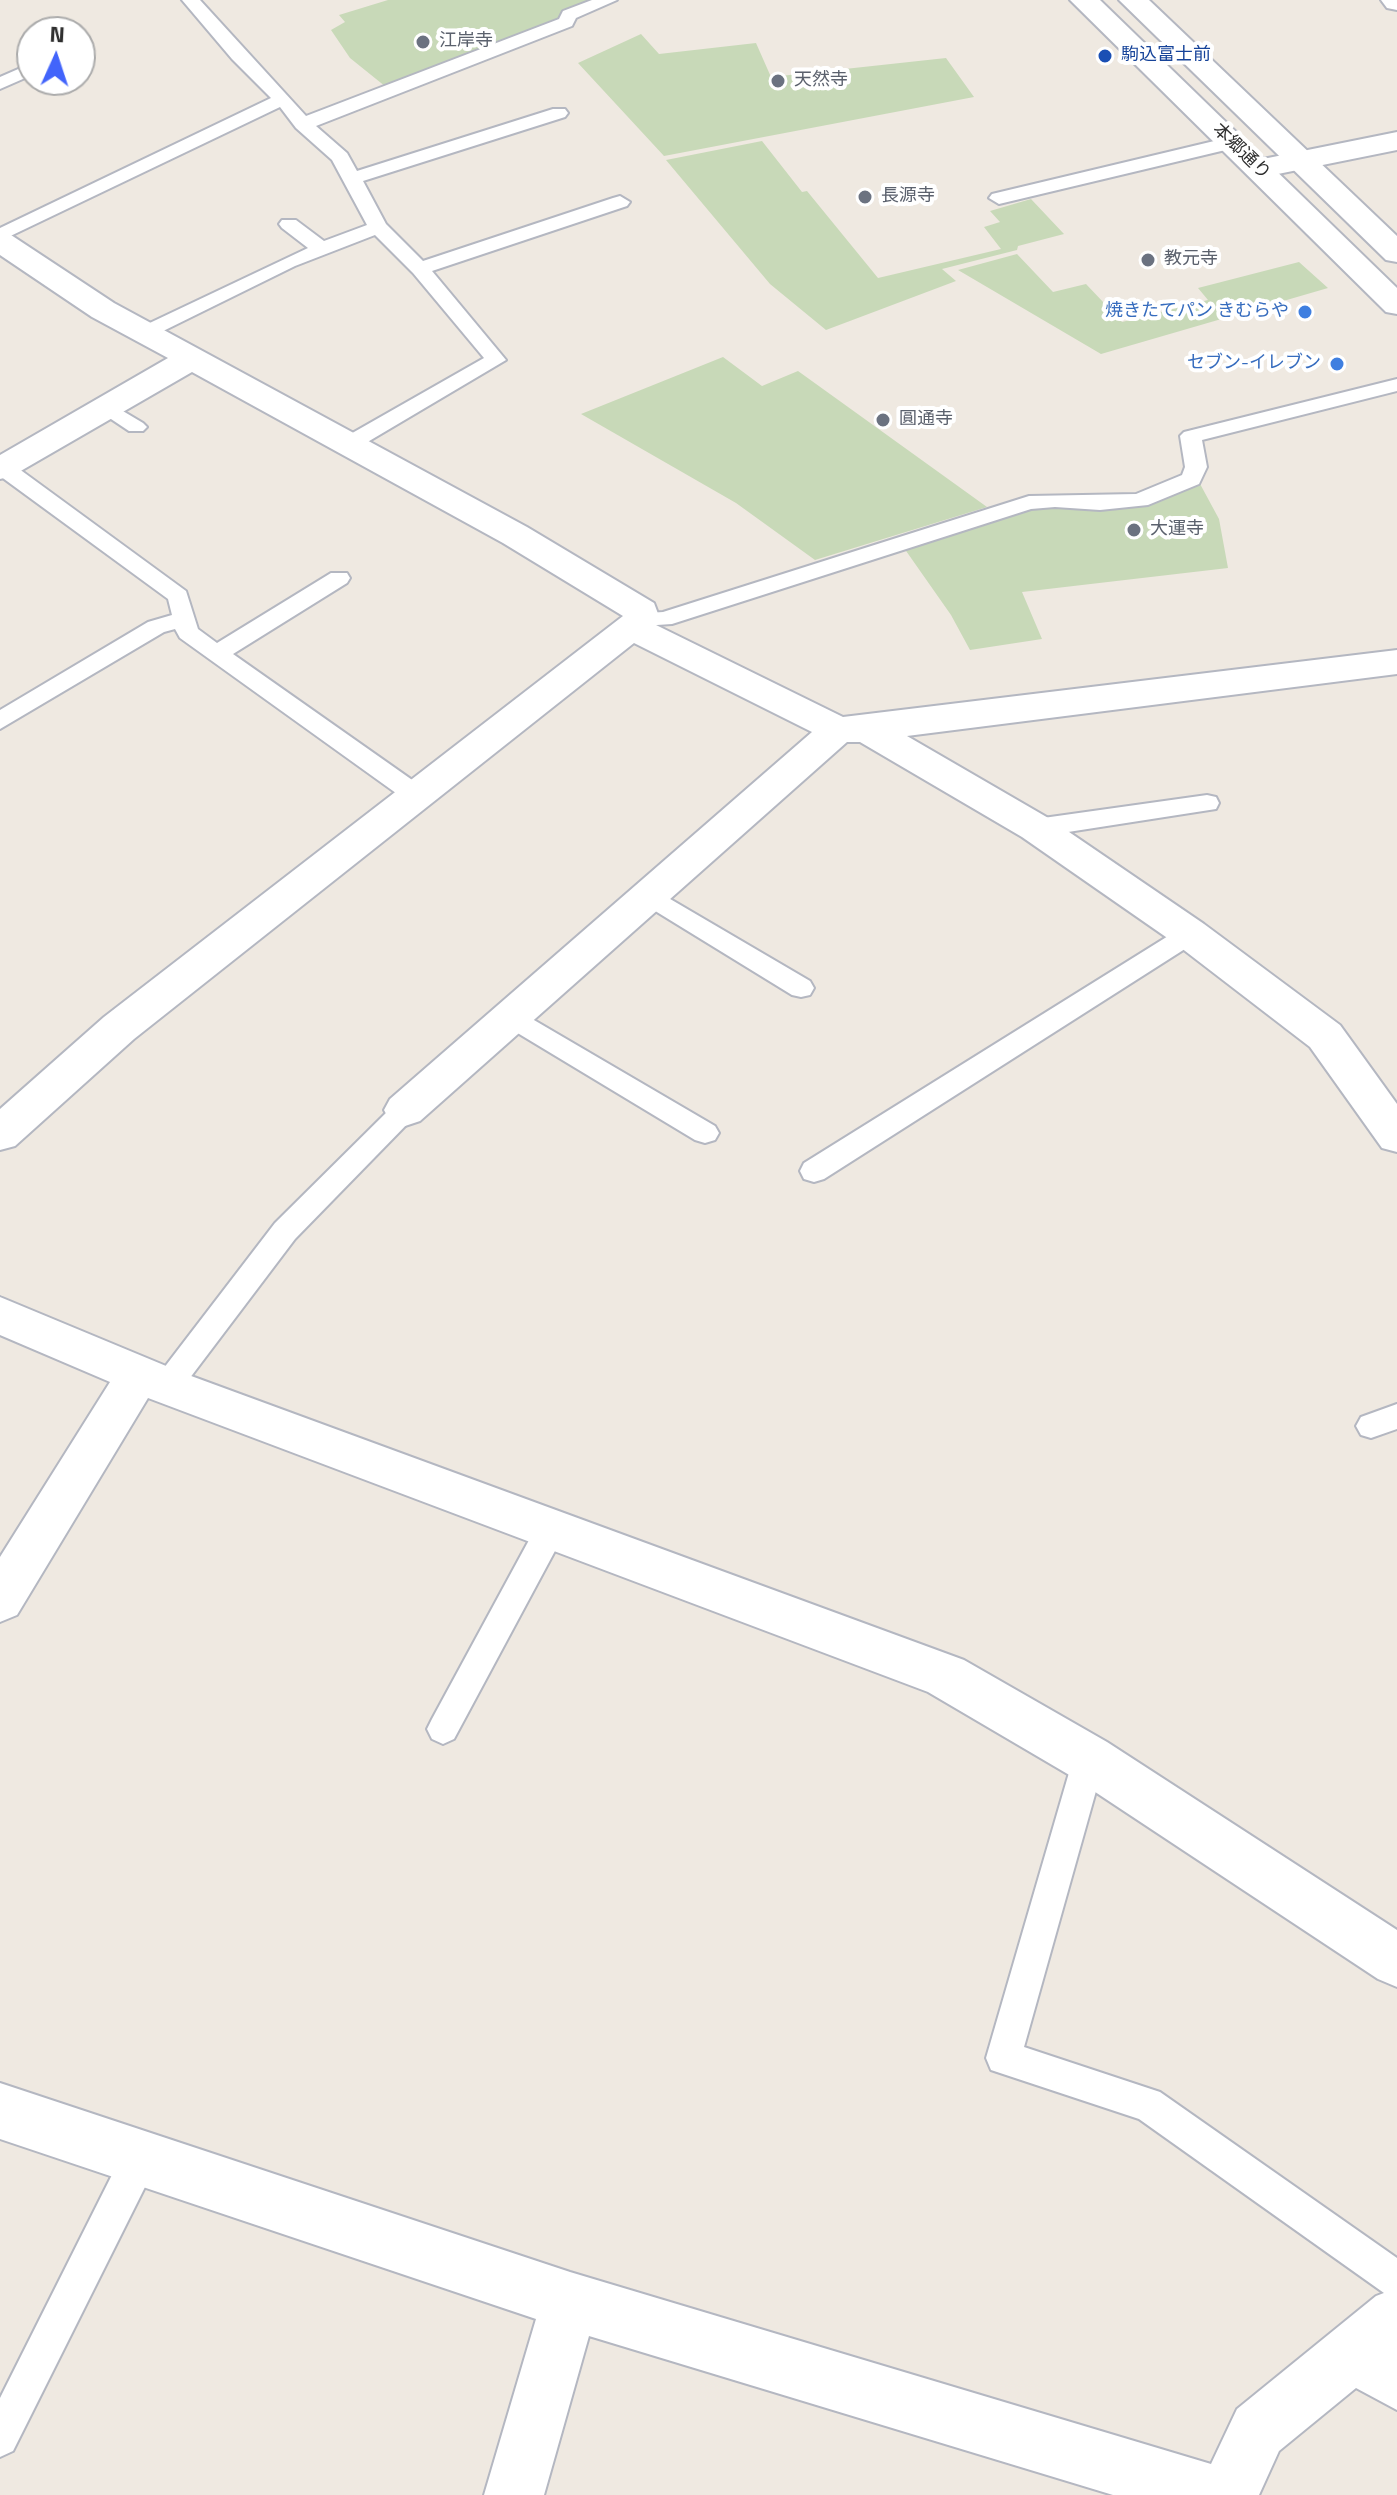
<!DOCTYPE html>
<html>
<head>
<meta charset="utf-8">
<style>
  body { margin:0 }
  #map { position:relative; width:1397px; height:2495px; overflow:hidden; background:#efe9e1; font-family:"Titillium Web",sans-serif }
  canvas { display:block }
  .north { position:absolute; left:16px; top:16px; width:80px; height:80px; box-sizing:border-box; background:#fff; border:2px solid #ababab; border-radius:50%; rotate:3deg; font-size:22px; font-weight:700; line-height:32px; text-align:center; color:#2e2e2e }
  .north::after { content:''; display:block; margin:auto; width:28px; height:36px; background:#4264fb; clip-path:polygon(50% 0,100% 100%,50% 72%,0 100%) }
</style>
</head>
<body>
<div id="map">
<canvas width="1397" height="2495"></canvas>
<div class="north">N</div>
</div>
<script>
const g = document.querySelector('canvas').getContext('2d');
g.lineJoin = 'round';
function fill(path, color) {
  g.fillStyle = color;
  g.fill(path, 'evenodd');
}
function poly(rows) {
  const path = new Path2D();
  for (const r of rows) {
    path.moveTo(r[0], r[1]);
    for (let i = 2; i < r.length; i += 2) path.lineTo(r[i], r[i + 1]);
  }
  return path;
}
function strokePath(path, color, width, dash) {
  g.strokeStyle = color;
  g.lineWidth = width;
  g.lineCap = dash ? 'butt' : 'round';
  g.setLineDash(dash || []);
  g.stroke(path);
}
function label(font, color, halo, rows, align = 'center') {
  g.font = font + ' "Titillium Web","Noto Sans JP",sans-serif';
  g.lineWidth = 8;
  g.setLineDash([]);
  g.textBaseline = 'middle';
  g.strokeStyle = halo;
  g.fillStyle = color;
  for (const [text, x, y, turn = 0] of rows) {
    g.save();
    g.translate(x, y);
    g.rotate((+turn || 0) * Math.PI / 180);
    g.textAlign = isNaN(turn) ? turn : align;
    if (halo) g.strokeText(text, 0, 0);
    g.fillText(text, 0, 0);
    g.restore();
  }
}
fill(poly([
  [388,0,600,0,561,22,386,87,350,58,331,30,345,22,339,15],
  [641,34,659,54,756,43,771,77,946,58,974,97,664,156,578,63],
  [762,141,802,192,807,191,878,278,1001,249,984,227,1000,222,990,211,1031,199,1064,234,1018,246,1017,250,942,269,956,281,826,330,770,284,666,160],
  [1017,254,1053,292,1086,284,1122,322,1208,300,1198,288,1299,262,1328,288,1101,354,958,270],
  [723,357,762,386,798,371,987,507,815,560,736,503,581,414],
  [1199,482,1219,519,1228,568,1022,592,1042,639,970,650,951,615,904,548,1031,509,1063,506,1102,508]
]), '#c8d9b8');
const lane = poly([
  [182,0,200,0,306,116,559,19,563,11,592,0,617,0,576,18,572,26,316,126,347,153,357,171,553,109,565,109,568,113,565,117,363,181,386,224,423,261,613,198,620,196,630,202,627,206,432,271,506,360,354,450,340,450,336,445,340,440,484,358,413,273,375,235,295,266,151,337,144,339,134,333,137,329,308,248,282,228,279,224,282,220,296,220,324,241,367,225,332,160,296,128,280,107,0,241,0,228,271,98,232,59,182,0],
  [32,63,32,75,0,89,0,77,32,63],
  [1231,137,1240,143,1238,147,999,204,989,198,992,194,1231,137],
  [1397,379,1397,391,1202,440,1207,467,1199,484,1148,505,1100,510,1055,507,1031,509,672,624,642,626,634,624,631,619,634,614,663,612,1029,496,1136,494,1182,475,1185,467,1180,436,1184,432,1397,379],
  [106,401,143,423,147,427,143,431,129,431,99,411,96,407,106,401],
  [0,462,11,463,186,591,198,629,217,643,331,573,347,573,350,578,347,583,233,654,425,789,428,795,425,801,416,803,407,801,180,638,175,629,164,632,0,729,0,710,148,622,172,615,168,599,0,476,0,462],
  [1207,795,1216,797,1219,803,1216,809,1036,837,1027,834,1024,828,1027,822,1036,819,1207,795],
  [648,886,810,981,814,988,810,995,801,997,792,995,639,901,636,895,639,889,648,886],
  [1190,925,1199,928,1203,934,1199,940,824,1179,814,1182,804,1179,800,1171,804,1163,1181,928,1190,925],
  [510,1006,715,1126,719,1133,715,1140,705,1143,695,1140,501,1023,497,1016,501,1009,510,1006],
  [405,1100,414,1103,418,1110,414,1117,295,1239,177,1395,167,1398,157,1395,152,1386,157,1377,275,1223,396,1103,405,1100],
  [1397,1404,1397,1429,1371,1438,1361,1435,1356,1426,1361,1417,1397,1404],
  [552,1514,563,1518,567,1527,563,1536,454,1739,443,1744,432,1739,427,1729,432,1719,541,1518,552,1514],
  [1089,1744,1100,1748,1105,1759,1024,2047,1160,2092,1397,2258,1397,2298,1384,2293,1139,2119,991,2070,986,2058,1073,1759,1078,1748,1089,1744],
  [141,2138,154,2143,159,2156,154,2169,13,2451,0,2457,0,2398,128,2143,141,2138]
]);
const street = poly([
  [1381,0,1397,0,1397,10,1387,8,1381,0],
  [1397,132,1397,150,1258,178,1248,175,1243,169,1248,163,1258,160,1397,132],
  [0,232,11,235,114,303,527,527,654,603,660,619,656,625,843,717,1397,650,1397,674,907,736,1050,819,1204,924,1340,1025,1397,1104,1397,1152,1382,1148,1310,1047,1176,944,1022,837,860,742,847,742,420,1121,405,1126,390,1121,384,1110,390,1099,812,732,634,643,134,1039,15,1146,0,1150,0,1109,104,1017,623,616,503,543,192,372,12,476,0,479,0,455,168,358,92,317,0,255,0,232],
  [0,1297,183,1373,964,1660,1107,1742,1397,1930,1397,1987,1378,1979,1071,1776,928,1692,148,1398,17,1615,0,1622,0,1557,110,1382,0,1335,0,1297],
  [0,2083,570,2272,1211,2464,1237,2409,1376,2296,1397,2288,1397,2410,1356,2388,1279,2451,1259,2495,1113,2495,589,2336,544,2495,484,2495,536,2319,0,2139,0,2083]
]);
const secondary = poly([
  [1070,0,1100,0,1397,288,1397,314,1386,312,1070,0],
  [1119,0,1149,0,1397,236,1397,262,1386,260,1119,0]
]);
strokePath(lane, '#b4b7c1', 4);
strokePath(street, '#b4b7c1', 4);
strokePath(secondary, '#b4b7c1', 4);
fill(lane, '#fff');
fill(street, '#fff');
fill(secondary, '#fff');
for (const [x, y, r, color] of [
  [423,42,8,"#6b7280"],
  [1105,56,8,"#1a4fb4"],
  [778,81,8,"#6b7280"],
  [865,197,8,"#6b7280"],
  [1148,260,8,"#6b7280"],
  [1305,312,8,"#3f7fe0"],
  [1337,364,8,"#3f7fe0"],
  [883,420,8,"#6b7280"],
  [1134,530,8,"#6b7280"]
]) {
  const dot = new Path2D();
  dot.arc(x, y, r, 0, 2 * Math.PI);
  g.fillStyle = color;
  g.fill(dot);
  strokePath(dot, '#fff', 3);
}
label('18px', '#5b616d', '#fff', [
  ["江岸寺",439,42],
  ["天然寺",794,81],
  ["長源寺",881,197],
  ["教元寺",1164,260],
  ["圓通寺",899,420],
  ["大運寺",1150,530]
], 'left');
label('18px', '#164399', '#fff', [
  ["駒込富士前",1121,56]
], 'left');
label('18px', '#2e2e2e', '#fff', [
  ["本郷通り",1241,152,44]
]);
label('18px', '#366cbe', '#fff', [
  ["焼きたてパン きむらや",1289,312],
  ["セブン-イレブン",1321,364]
], 'right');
</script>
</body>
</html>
